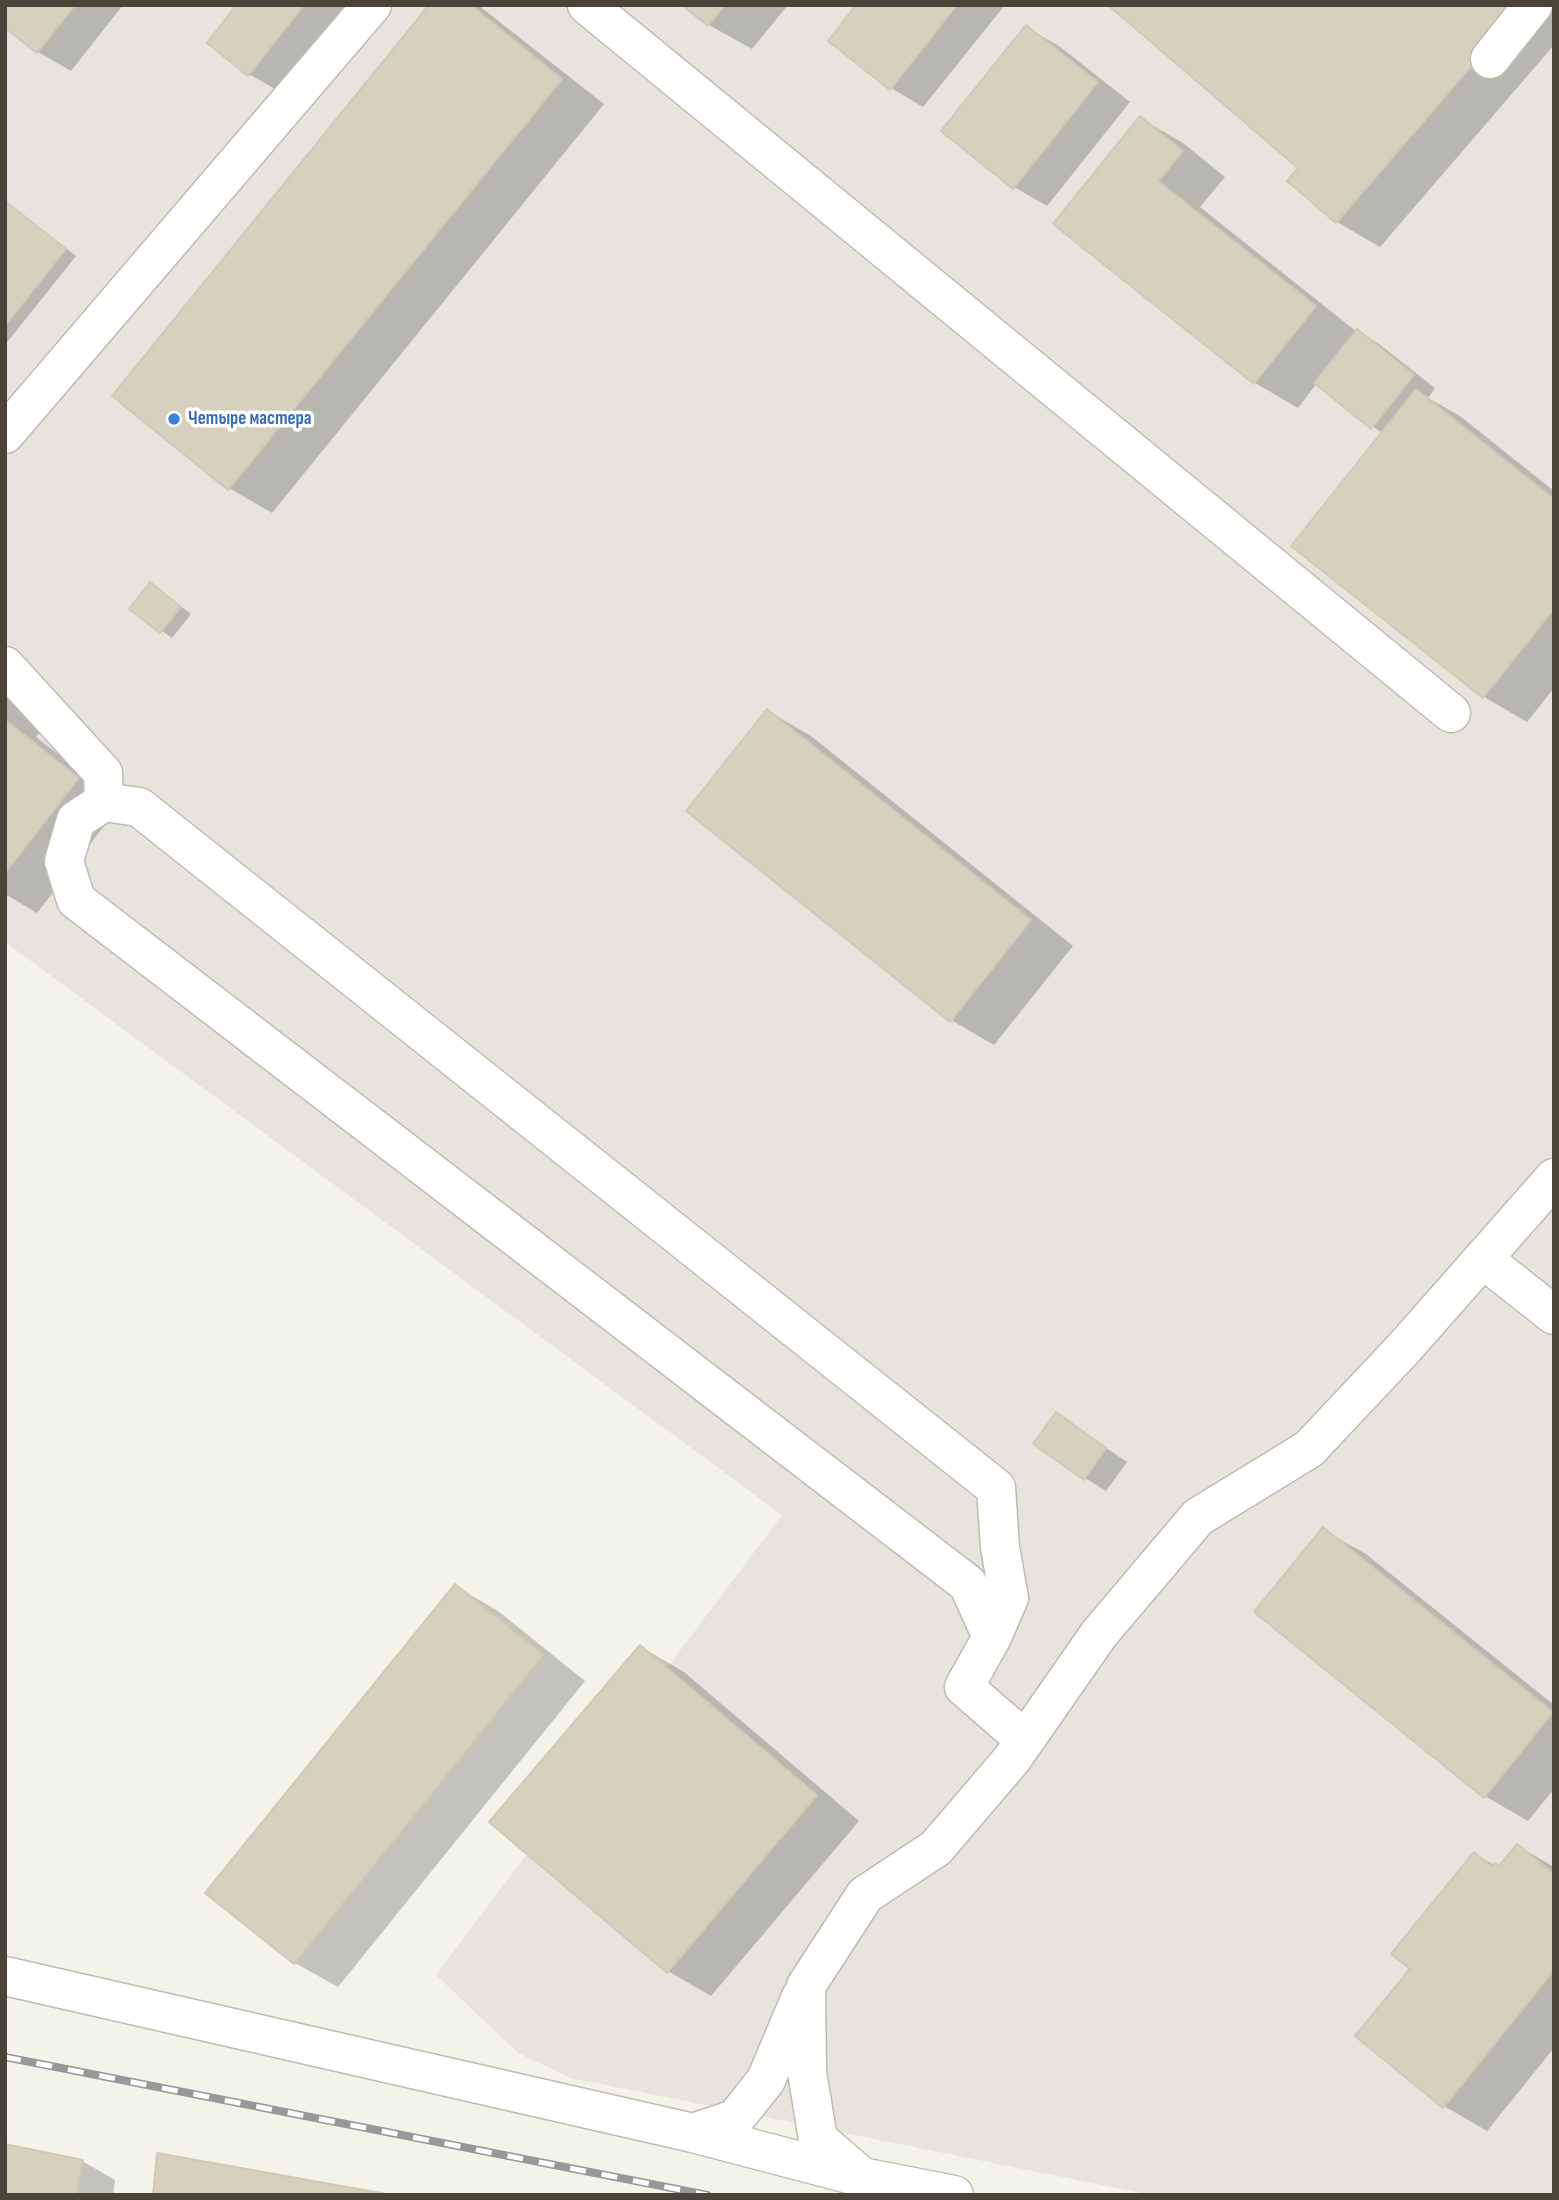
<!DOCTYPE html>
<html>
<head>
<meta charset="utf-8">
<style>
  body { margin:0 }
  #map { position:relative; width:1559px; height:2200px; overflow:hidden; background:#f4f3ea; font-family:"Sofia Sans Condensed",sans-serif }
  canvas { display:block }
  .frame { position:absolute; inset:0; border:7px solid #484438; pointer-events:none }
</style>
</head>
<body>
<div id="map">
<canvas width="1559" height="2200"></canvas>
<div class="frame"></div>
</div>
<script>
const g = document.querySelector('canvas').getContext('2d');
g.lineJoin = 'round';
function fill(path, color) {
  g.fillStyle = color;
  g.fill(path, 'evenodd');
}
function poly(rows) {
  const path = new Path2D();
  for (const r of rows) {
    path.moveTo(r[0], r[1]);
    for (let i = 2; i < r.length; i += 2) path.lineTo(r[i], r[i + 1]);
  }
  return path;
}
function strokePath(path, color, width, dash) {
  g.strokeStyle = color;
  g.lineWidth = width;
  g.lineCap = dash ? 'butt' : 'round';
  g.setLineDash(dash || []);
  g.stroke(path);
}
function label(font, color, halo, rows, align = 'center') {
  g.font = font + ' "Sofia Sans Condensed",sans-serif';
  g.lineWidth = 7;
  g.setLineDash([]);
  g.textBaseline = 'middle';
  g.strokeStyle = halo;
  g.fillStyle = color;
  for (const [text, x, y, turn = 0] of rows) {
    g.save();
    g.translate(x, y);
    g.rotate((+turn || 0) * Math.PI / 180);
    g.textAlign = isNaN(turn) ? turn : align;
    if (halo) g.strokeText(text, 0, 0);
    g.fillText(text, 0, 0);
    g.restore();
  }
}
fill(poly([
  [5,5,1554,5,1554,2195,1152,2195,571,2078,518,2053,436,1975,782,1515,5,942]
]), '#e7e4de');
fill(poly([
  [5,5,123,5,71,71,38,52,5,26],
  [238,5,351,5,282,93,249,74],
  [431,5,478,5,604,104,272,513,229,488],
  [685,5,788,5,752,49,709,25],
  [858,5,1005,5,923,107,891,88],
  [1110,5,1554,5,1554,45,1380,247,1337,222,1290,181,1301,168],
  [1026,27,1059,46,1130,102,1047,206,1014,187,943,131],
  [1140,118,1183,143,1225,177,1200,207,1357,332,1379,344,1435,388,1428,398,1460,416,1554,491,1554,688,1527,722,1484,697,1383,434,1317,383,1298,408,1255,383,1056,224],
  [5,201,76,256,5,345],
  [151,584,191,614,172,638,131,609],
  [5,695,45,726,36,737,121,804,37,913,5,894],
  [768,711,811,736,1073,946,994,1045,951,1020],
  [1056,1414,1127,1462,1106,1491,1085,1478],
  [1323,1530,1366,1554,1554,1705,1554,1789,1528,1821,1485,1796],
  [455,1586,498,1611,585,1681,338,1987,295,1963],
  [641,1647,684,1672,859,1821,711,1996,668,1971],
  [1518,1846,1554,1867,1554,2048,1487,2131,1444,2106,1412,1968,1474,1854,1500,1868],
  [82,2161,115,2180,113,2195,5,2195]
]), '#0003');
const building = poly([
  [5,5,75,5,37,53,5,28,5,5],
  [236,5,304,5,248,76,207,43,236,5],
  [429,5,471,5,562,79,228,490,112,396,429,5],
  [682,5,725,5,708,26,682,5],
  [856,5,957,5,890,90,828,41,856,5],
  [1108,5,1524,5,1336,223,1287,181,1298,168,1108,5],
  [1026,25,1098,82,1013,189,941,131,1026,25],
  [1140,116,1183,151,1158,181,1316,306,1254,384,1053,224,1140,116],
  [5,201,66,249,5,326,5,201],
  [1357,329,1414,375,1371,429,1314,383,1357,329],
  [1416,389,1554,499,1554,609,1483,698,1291,546,1416,389],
  [150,582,181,607,160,633,129,609,150,582],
  [767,709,1031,920,950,1022,686,811,767,709],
  [5,720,79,778,5,873,5,720],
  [1056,1412,1106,1448,1084,1480,1033,1444,1056,1412],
  [1323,1527,1553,1712,1484,1798,1254,1612,1323,1527],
  [455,1584,543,1655,294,1964,205,1893,455,1584],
  [640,1645,817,1795,667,1973,489,1822,640,1645],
  [1517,1844,1554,1874,1554,1970,1443,2108,1355,2036,1410,1969,1391,1954,1474,1852,1492,1867,1495,1863,1499,1866,1517,1844],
  [5,2144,83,2160,76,2195,5,2195,5,2144],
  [157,2153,392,2195,153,2195,157,2153]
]);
fill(building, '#d6d0bf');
strokePath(building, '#d0c9b3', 2);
const minor = poly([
  [587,5,1451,713],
  [1490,59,1533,5],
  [5,434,372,5],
  [5,666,103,773,104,802],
  [1483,1259,1554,1315],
  [992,1637,1009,1598,1000,1547,996,1488,139,807,104,802,76,820,64,861,76,900,968,1584,992,1637,964,1687,1025,1740],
  [5,1976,693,2133,853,2175],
  [693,2133,735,2119,766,2080,801,1997],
  [954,2195,862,2177,818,2139,807,2072,806,1986,865,1895,936,1848,1012,1759,1099,1634,1198,1517,1309,1449,1405,1347,1554,1178]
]);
strokePath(minor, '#c0bcac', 41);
strokePath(minor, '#fff', 38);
const rail = poly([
  [5,2057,707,2195]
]);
strokePath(rail, '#989898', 8);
strokePath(rail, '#fff', 5, [16]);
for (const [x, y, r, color] of [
  [174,419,7,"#3f7fe0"]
]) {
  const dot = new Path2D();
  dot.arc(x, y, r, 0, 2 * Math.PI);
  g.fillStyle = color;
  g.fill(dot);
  strokePath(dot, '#fff', 2.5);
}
label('bold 19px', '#366cbe', '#fff', [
  ["Четыре мастера",188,419]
], 'left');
</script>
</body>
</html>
